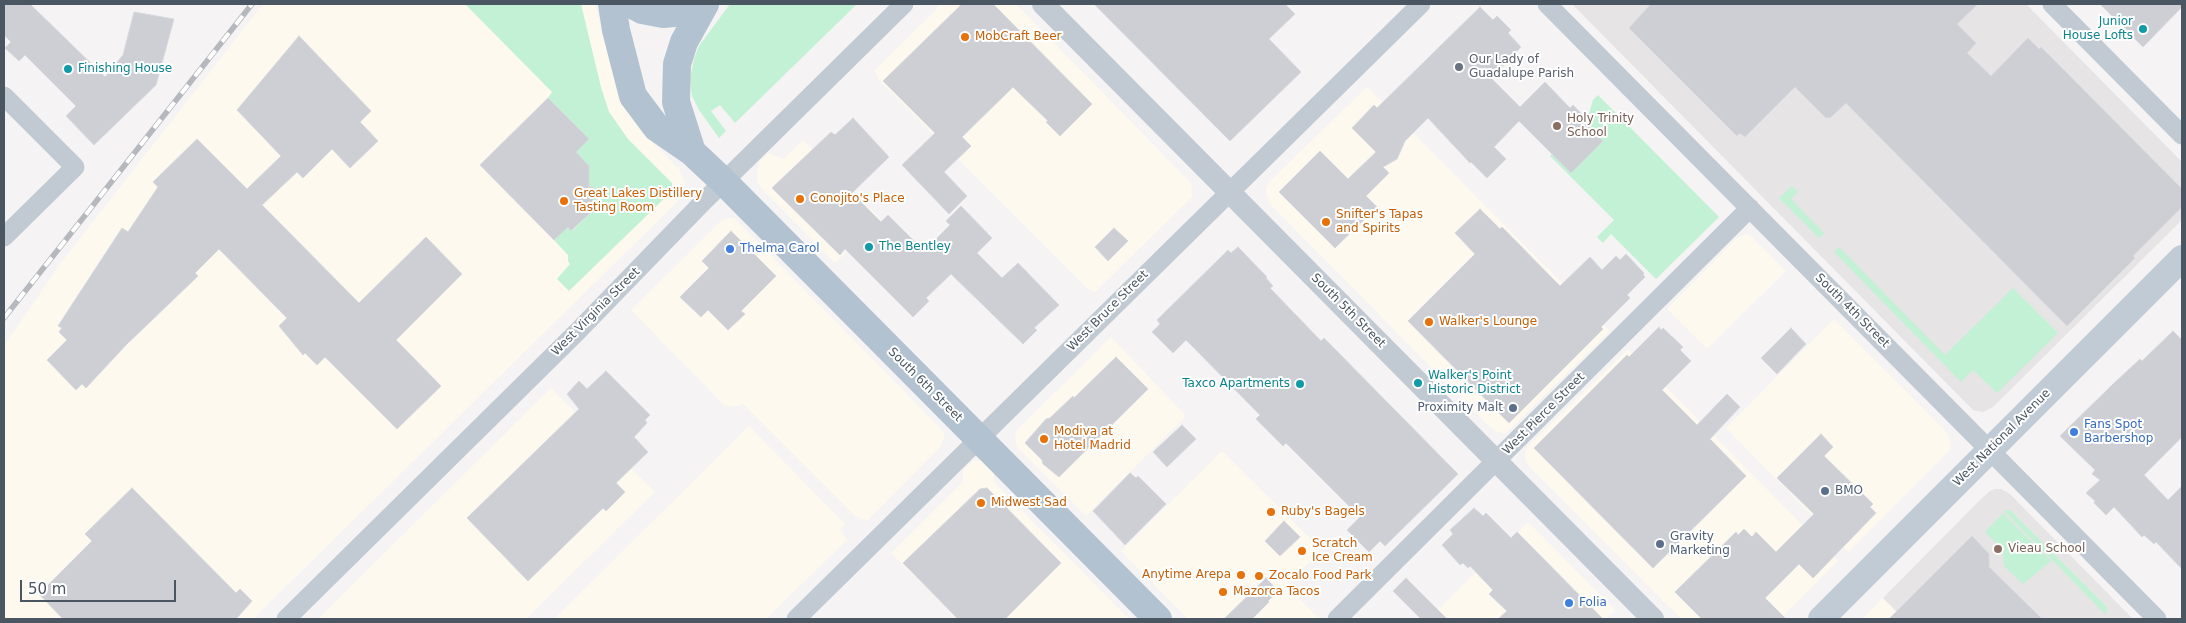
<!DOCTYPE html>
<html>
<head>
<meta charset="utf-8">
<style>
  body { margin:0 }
  #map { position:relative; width:2186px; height:623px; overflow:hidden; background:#f5f3f3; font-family:"DejaVu Sans",sans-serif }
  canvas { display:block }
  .frame { position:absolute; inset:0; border:5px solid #4a5661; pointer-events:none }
  .scale { position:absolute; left:20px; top:580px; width:156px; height:22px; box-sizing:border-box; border:2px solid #4a5661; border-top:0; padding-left:6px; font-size:15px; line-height:18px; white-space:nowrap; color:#4a5661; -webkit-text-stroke:4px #fff; paint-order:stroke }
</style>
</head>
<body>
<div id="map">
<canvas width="2186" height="623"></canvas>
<div class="frame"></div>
<div class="scale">50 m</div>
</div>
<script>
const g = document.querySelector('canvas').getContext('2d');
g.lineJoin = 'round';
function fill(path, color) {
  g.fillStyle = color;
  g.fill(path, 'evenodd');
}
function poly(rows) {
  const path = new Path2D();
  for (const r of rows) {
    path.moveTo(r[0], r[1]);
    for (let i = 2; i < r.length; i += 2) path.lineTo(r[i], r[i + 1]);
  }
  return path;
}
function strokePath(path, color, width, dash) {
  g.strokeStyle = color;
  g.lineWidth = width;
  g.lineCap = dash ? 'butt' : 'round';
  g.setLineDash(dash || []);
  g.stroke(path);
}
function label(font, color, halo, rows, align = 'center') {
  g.font = font + ' "DejaVu Sans",sans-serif';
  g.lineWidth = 4;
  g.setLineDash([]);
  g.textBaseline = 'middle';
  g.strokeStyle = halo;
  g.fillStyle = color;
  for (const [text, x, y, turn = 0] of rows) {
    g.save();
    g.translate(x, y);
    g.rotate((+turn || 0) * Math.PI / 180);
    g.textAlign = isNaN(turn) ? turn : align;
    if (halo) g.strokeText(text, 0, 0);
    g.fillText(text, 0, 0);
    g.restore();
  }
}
fill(poly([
  [263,4,595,4,619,97,639,129,680,170,685,184,684,191,680,199,253,619,4,619,4,346,60,264],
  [938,4,1016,4,1191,183,1192,197,1187,202,1095,292,1087,288,879,80,875,70,938,8],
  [1367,87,1610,331,1505,434,1493,430,1270,204,1267,197,1266,189,1269,182],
  [803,140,880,219,835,263,763,190,758,183,757,176,759,162,768,153,783,159],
  [728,218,734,218,739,223,942,430,945,435,940,447,867,521,855,516,743,404,735,407,725,406,631,310,721,221],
  [1746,234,1750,235,1786,271,1707,349,1667,309,1738,237],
  [1834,319,1948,434,1951,445,1948,452,1848,552,1726,428],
  [1111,337,1186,416,1086,516,1017,447,1015,439,1016,431,1025,422],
  [1628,349,1838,561,1780,619,1681,619,1530,467,1525,459,1526,450,1529,445],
  [551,388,655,492,526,619,318,619],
  [749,426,845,524,840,529,847,540,766,619,554,619],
  [1222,451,1322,550,1286,585,1319,619,1188,619,1121,551],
  [972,461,982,461,994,470,994,482,1129,619,957,619,891,553,963,482,963,470],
  [1528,522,1615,610,1606,619,1428,619],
  [1883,598,1904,619,1862,619]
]), '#fdf9ef');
fill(poly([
  [1572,4,2026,4,2182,162,2182,220,1993,407,1983,412,1973,410],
  [1995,489,2001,489,2010,494,2133,619,1904,619,1883,598,1980,500,1990,491]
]), '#e6e4e5');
fill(poly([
  [465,4,581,4,601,87,609,112,628,139,672,183,673,190,569,291,557,279,570,264,568,261,568,255,554,240,568,227,572,231,593,210,593,187,589,187,589,166,576,152,589,139,548,98,552,92],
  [730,4,857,4,735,123,720,105,711,111,726,131,719,138,699,110,692,96,690,79,694,59,699,46],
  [1598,95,1719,217,1656,279,1611,234,1603,243,1597,237,1614,220,1550,156,1552,154,1571,173,1603,141,1586,124,1593,100],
  [1792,186,1798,192,1791,199,1824,233,1819,238,1779,198],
  [1839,247,1945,355,2013,288,2058,333,1997,393,1973,370,1961,382,1834,252],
  [2010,510,2107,607,2106,615,2004,511],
  [2003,513,2051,561,2023,584,2004,566,2003,550,1985,532]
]), '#c3f1d5');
const building = poly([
  [4,4,30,4,105,77,123,55,134,12,174,19,156,85,94,145,66,116,76,106,25,55,19,61,5,48,11,42,4,35,4,4],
  [962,4,993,4,1092,104,1060,136,1046,122,1048,121,1013,87,962,137,971,146,944,172,967,196,949,214,902,165,935,133,883,81,962,4],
  [1094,4,1285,4,1295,14,1269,39,1301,72,1230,141,1094,4],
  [1651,4,1978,4,1957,24,1976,43,1967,53,1991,76,2028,38,2039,49,2041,47,2182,189,2182,207,2133,256,2135,258,2067,326,1846,103,1830,118,1828,117,1826,118,1795,87,1745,137,1740,133,1737,136,1629,28,1651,4],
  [2100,4,2182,4,2182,7,2143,47,2100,4],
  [1480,7,1493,20,1497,16,1511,30,1508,33,1521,47,1491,78,1520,107,1545,82,1570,108,1573,105,1585,117,1582,120,1603,141,1571,173,1519,121,1494,147,1506,159,1487,178,1471,162,1470,163,1428,118,1405,141,1397,159,1383,167,1389,173,1366,196,1377,207,1335,248,1279,192,1320,151,1348,179,1376,152,1352,128,1374,105,1377,108,1480,7],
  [299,36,371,111,360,122,378,141,350,168,332,149,303,178,297,172,262,205,359,303,426,237,462,274,396,340,441,386,397,429,325,357,317,365,305,353,303,355,279,326,287,318,219,249,195,273,198,276,126,345,86,388,82,384,76,390,47,360,67,340,59,332,62,328,58,326,122,228,128,232,158,187,153,182,197,139,247,189,281,156,237,110,299,36],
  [548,98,589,139,576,152,589,166,589,187,593,187,593,210,571,231,568,227,554,240,480,165,548,98],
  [853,118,889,157,852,193,881,222,888,215,924,251,950,225,946,221,961,206,992,238,977,253,1002,278,1018,263,1059,305,1034,328,1037,330,1023,344,951,274,926,298,929,301,913,317,845,249,840,255,772,188,831,132,835,135,853,118],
  [1480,209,1500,229,1502,227,1560,286,1590,257,1602,270,1616,256,1620,260,1626,254,1644,273,1643,275,1645,277,1627,295,1630,298,1601,327,1603,329,1509,423,1408,321,1475,254,1455,233,1480,209],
  [1114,228,1128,241,1108,261,1095,247,1114,228],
  [731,231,776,276,741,311,745,314,728,330,708,310,701,317,680,297,709,268,702,261,731,231],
  [1238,247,1267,277,1266,278,1273,286,1270,288,1321,341,1324,338,1458,474,1385,546,1380,541,1369,552,1347,530,1360,517,1286,443,1283,446,1256,419,1260,415,1186,340,1173,353,1152,332,1160,324,1157,320,1228,250,1231,253,1238,247],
  [1659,327,1661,330,1663,328,1683,347,1680,350,1691,361,1662,390,1697,425,1727,394,1740,407,1710,439,1746,476,1653,568,1534,448,1627,355,1629,357,1659,327],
  [1791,328,1806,344,1777,374,1761,358,1791,328],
  [2173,331,2182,340,2182,437,2144,475,2168,500,2182,486,2182,569,2156,542,2154,544,2144,535,2142,537,2114,507,2106,515,2094,503,2095,501,2086,493,2100,480,2092,474,2095,470,2060,436,2113,384,2140,359,2142,361,2173,331],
  [1116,357,1148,389,1059,477,1043,464,1042,460,1025,443,1046,419,1050,418,1073,396,1074,398,1116,357],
  [606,371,650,415,645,420,647,423,634,437,648,452,616,483,625,492,606,511,603,508,528,581,467,518,579,409,567,394,579,381,587,389,606,371],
  [1182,425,1196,439,1167,467,1153,452,1182,425],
  [1821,434,1833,447,1824,456,1873,504,1870,507,1876,513,1813,578,1799,564,1765,598,1786,619,1702,619,1675,592,1736,532,1738,535,1744,529,1752,537,1756,532,1776,552,1814,514,1777,478,1821,434],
  [1130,473,1136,478,1138,476,1166,504,1125,545,1093,511,1130,473],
  [132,488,236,593,240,589,252,601,236,619,63,619,39,594,92,541,85,534,132,488],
  [987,488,1061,563,1005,619,958,619,903,563,980,489,987,488],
  [1474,508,1483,516,1486,513,1511,538,1517,532,1603,619,1498,619,1507,611,1489,594,1493,590,1470,566,1468,568,1463,563,1460,565,1442,545,1453,534,1450,530,1474,508],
  [1284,521,1300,537,1280,556,1265,541,1284,521],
  [1972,536,1989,554,1989,567,2042,619,1889,619,1972,536],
  [1266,578,1278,591,1268,601,1269,602,1252,619,1224,619,1266,578],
  [1406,578,1447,619,1421,619,1393,591,1406,578]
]);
fill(building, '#cdcfd5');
strokePath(building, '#d7d9de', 1);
strokePath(poly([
  [1547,4,2157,619],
  [2052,4,2182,135],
  [4,96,75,167,4,237],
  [286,619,577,332,705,200,904,4],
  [796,619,1421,4],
  [1337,619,1750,208]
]), '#c1cad2', 19);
strokePath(poly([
  [1043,4,1653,619]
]), '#c1cad2', 22);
strokePath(poly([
  [1821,619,2182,258]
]), '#c1cbd6', 26);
strokePath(poly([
  [612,4,616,30,633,96,657,128,692,152,724,182,1158,619],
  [631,4,642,10,663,14,685,12,705,4],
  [692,152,676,102,677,64,684,42,705,4]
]), '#b3c2d1', 28);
const rail = poly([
  [4,318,252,4]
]);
strokePath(rail, '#b5b8bd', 5.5);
strokePath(rail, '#fff', 4, [11]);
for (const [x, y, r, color] of [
  [2143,29,5,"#0f9aa8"],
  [965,37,5,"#e8710a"],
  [1459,67,5,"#6b7280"],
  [68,69,5,"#0f9aa8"],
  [1557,126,5,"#8d6e63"],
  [800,199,5,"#e8710a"],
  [564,201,5,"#e8710a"],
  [1326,222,5,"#e8710a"],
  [869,247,5,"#0f9aa8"],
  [730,249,5,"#3f7fe0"],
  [1429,322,5,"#e8710a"],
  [1418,383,5,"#0f9aa8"],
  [1300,384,5,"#0f9aa8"],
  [1513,408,5,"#5c6f8a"],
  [2074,432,5,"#3f7fe0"],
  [1044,439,5,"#e8710a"],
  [1825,491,5,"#5c6f8a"],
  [981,503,5,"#e8710a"],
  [1271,512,5,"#e8710a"],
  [1660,544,5,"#5c6f8a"],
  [1998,549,5,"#8d6e63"],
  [1302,551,5,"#e8710a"],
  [1241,575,5,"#e8710a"],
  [1259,576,5,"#e8710a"],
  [1223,592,5,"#e8710a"],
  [1569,603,5,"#3f7fe0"]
]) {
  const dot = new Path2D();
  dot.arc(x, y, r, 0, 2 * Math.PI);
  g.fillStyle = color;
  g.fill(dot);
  strokePath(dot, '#fff', 2);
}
label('12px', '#0d838f', '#fff', [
  ["Junior",2133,22,"right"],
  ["House Lofts",2133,36,"right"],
  ["Finishing House",78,69],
  ["The Bentley",879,247],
  ["Walker's Point",1428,376],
  ["Historic District",1428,390],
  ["Taxco Apartments",1290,384,"right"]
], 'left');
label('12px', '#c56008', '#fff', [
  ["MobCraft Beer",975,37],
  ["Great Lakes Distillery",574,194],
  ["Tasting Room",574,208],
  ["Conojito's Place",810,199],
  ["Snifter's Tapas",1336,215],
  ["and Spirits",1336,229],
  ["Walker's Lounge",1439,322],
  ["Modiva at",1054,432],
  ["Hotel Madrid",1054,446],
  ["Midwest Sad",991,503],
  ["Ruby's Bagels",1281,512],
  ["Scratch",1312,544],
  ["Ice Cream",1312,558],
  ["Anytime Arepa",1231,575,"right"],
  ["Zocalo Food Park",1269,576],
  ["Mazorca Tacos",1233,592]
], 'left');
label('12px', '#5b616d', '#fff', [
  ["Our Lady of",1469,60],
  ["Guadalupe Parish",1469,74]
], 'left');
label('12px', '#785e54', '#fff', [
  ["Holy Trinity",1567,119],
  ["School",1567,133],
  ["Vieau School",2008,549]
], 'left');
label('12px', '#366cbe', '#fff', [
  ["Thelma Carol",740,249],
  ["Fans Spot",2084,425],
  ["Barbershop",2084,439],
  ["Folia",1579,603]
], 'left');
label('12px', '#4a5661', '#fff', [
  ["West Bruce Street",1108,311,-45],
  ["South 5th Street",1348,311,45],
  ["South 4th Street",1852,311,45],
  ["West Virginia Street",596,312,-45],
  ["South 6th Street",925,385,45],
  ["West Pierce Street",1544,414,-45],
  ["West National Avenue",2002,438,-45]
]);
label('12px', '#4e5e75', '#fff', [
  ["Proximity Malt",1503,408,"right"],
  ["BMO",1835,491],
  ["Gravity",1670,537],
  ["Marketing",1670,551]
], 'left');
</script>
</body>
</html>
